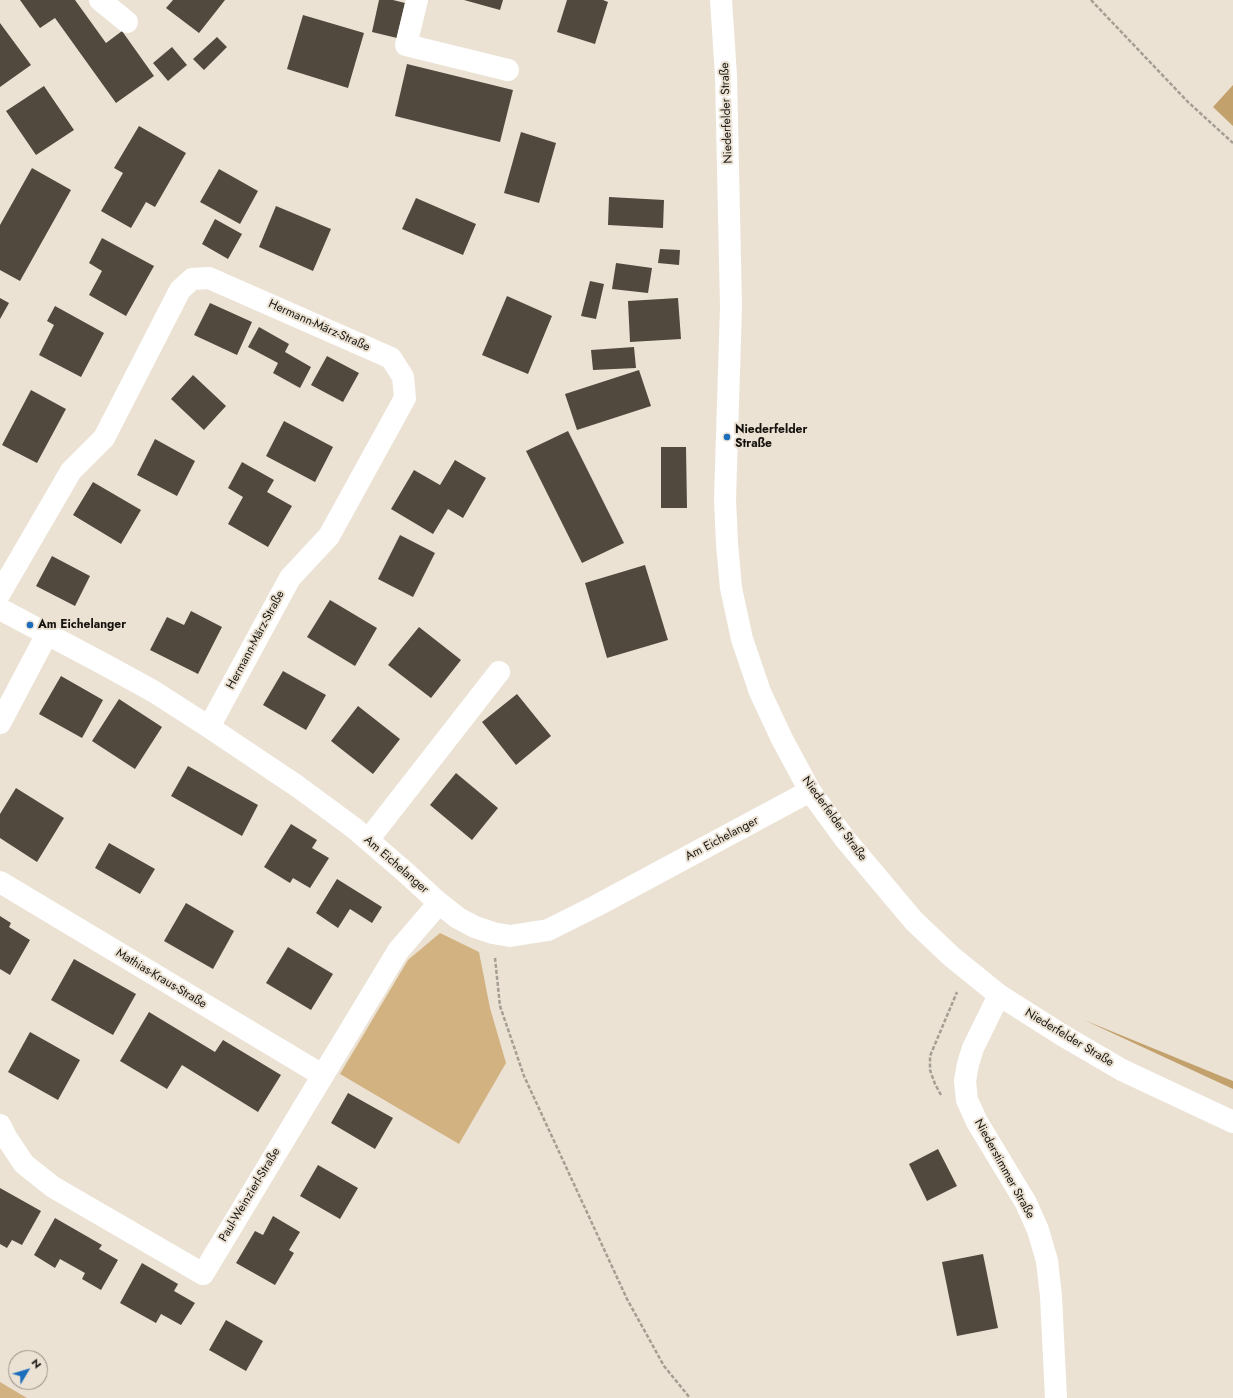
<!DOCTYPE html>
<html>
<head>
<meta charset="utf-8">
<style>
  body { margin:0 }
  #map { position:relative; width:1233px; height:1398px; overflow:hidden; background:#ebe2d4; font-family:Jost,sans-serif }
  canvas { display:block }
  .north { position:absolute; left:8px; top:1350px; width:40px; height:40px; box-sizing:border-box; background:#ebe2d4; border:1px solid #968f85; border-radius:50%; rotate:52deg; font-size:11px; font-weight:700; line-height:16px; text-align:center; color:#16130e }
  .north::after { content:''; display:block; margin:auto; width:14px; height:18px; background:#1c6ebd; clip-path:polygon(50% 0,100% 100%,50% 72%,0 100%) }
</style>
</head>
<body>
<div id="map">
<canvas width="1233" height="1398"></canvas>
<div class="north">N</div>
</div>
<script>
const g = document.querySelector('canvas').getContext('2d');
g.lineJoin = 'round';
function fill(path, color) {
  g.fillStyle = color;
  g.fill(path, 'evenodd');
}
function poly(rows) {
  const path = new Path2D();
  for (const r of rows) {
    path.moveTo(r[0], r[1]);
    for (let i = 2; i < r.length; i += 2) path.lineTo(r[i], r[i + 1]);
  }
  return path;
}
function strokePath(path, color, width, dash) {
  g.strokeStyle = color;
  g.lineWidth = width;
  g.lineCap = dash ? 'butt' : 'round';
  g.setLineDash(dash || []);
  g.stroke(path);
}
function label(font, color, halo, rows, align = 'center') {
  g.font = font + ' Jost,sans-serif';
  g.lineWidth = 4;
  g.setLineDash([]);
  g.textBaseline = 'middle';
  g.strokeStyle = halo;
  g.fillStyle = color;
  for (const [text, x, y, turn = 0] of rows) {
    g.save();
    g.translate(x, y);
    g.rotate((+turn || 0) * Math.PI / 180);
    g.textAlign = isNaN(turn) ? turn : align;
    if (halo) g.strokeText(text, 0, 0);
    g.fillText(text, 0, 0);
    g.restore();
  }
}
fill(poly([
  [440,933,479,952,490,1008,506,1063,459,1144,340,1074,408,960],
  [0,1382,27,1398,0,1398]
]), '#d3b281');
fill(poly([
  [1233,85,1233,126,1213,107],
  [1084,1020,1233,1081,1233,1089]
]), '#c3a16c');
fill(poly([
  [20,0,75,0,106,43,122,31,154,76,116,103,55,18,40,28],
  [173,0,225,0,199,33,166,8],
  [379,0,393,0,405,3,397,38,372,32],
  [464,0,503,0,500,10],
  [567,0,603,0,608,2,595,44,557,32],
  [303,15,364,33,348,88,287,69],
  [0,23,31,65,0,87],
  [217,37,227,47,204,70,193,59],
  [172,47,187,65,168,81,153,63],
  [407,64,513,90,500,142,395,116],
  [44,86,74,130,36,155,6,111],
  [139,126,186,153,155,207,146,202,131,228,101,211,123,173,114,168],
  [521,132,556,143,539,203,504,193],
  [32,168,71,190,20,281,0,270,0,225],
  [219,169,258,191,240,224,200,202],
  [609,197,664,200,663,228,608,225],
  [416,198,476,224,463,255,402,229],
  [276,206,331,229,313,271,259,247],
  [215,219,242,234,228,259,202,244],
  [102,238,154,266,126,316,89,295,102,271,89,263],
  [660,249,680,250,679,265,658,263],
  [616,263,652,268,648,293,612,289],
  [590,281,604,284,596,319,581,316],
  [507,296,552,316,528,374,482,355],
  [0,298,9,303,0,319],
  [678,298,681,339,630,342,628,301],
  [210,303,252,322,237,355,194,335],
  [55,306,104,333,81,377,39,355,54,325,47,321],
  [259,327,289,344,285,352,311,367,300,388,273,373,278,363,248,347],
  [634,347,636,368,593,370,591,350],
  [327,356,359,373,343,402,311,385],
  [639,370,651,406,577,430,565,394],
  [193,375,226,406,204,430,171,399],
  [31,390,66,409,37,463,2,445],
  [284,421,333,447,315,482,266,456],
  [568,431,624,543,582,563,526,451],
  [155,439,195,461,177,496,137,475],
  [661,447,686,447,687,508,661,508],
  [455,460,486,478,463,518,448,509,433,534,391,509,414,470,440,485],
  [242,462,274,480,267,492,292,506,268,547,228,524,243,497,228,488],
  [93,482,141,510,121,544,73,515],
  [400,535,435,553,413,597,378,579],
  [52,556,90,576,75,606,36,586],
  [645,565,668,640,607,658,585,583],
  [330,600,377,628,355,666,307,637],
  [191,611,222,627,198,674,150,650,167,617,184,625],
  [419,627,461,660,431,698,388,665],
  [283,671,326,695,306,730,263,705],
  [61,676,103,700,82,738,39,714],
  [517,694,551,736,516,765,482,722],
  [119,699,162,727,135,769,92,741],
  [358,706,400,739,373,774,331,741],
  [188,766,258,805,242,836,171,796],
  [456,773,498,808,472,840,430,805],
  [16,788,64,818,37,862,0,838,0,814],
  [291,824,317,840,312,848,329,858,310,888,293,878,290,883,264,867],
  [109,843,155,869,140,894,95,868],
  [337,879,382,907,372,923,350,909,338,928,316,913],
  [186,903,234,931,213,969,164,941],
  [0,916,11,923,9,927,30,940,10,975,0,969],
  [288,947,333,974,311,1010,266,983],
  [74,959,136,994,113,1035,51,1000],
  [149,1012,215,1052,223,1040,281,1075,258,1112,182,1065,167,1089,120,1061],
  [30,1032,80,1060,58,1100,8,1072],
  [348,1093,393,1118,375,1149,331,1123],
  [938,1149,957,1186,927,1201,909,1164],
  [318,1165,358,1188,340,1219,300,1196],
  [0,1188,41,1211,22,1245,12,1240,7,1248,0,1244],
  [273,1216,300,1232,289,1250,294,1253,275,1285,236,1263,255,1231,263,1235],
  [55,1218,102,1245,99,1249,118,1260,101,1290,82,1279,85,1273,60,1259,55,1268,34,1255],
  [983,1254,998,1328,957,1336,942,1262],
  [142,1263,178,1284,174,1291,195,1303,181,1325,161,1314,156,1323,120,1303],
  [226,1320,263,1341,246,1371,209,1350]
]), '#51493e');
strokePath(poly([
  [1091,0,1188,102,1233,143],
  [495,958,500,1006,524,1076,627,1299,664,1366,690,1398],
  [941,1095,935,1084,930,1070,930,1056,957,992]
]), '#a59e93', 2.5, [4, 2]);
strokePath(poly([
  [100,0,127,22],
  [417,0,406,45,508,70],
  [721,0,726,76,731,307,725,499,727,544,731,588,742,639,760,692,782,739,810,791,845,839,914,921,952,957,999,995,1062,1035,1122,1070,1233,1122],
  [0,593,71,471,104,438,180,290,192,279,209,278,391,358,403,377,405,398,329,536,290,578,209,727],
  [0,609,100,662,153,691,209,727,297,786,354,828,404,871,439,903,458,918,475,927,493,933,510,936,548,930,596,906,810,791],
  [0,723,47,634],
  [368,840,499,672],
  [0,882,322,1075],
  [999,995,973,1048,968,1064,965,1081,967,1100,977,1122,1026,1203,1038,1230,1047,1261,1051,1296,1056,1398],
  [0,1125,6,1137,24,1164,53,1187,203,1274,398,951,439,903]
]), '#fff', 22);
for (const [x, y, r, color] of [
  [727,437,4,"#1c6ebd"],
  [30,625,4,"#1c6ebd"]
]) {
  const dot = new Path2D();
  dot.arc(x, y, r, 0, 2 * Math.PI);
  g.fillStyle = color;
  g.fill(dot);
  strokePath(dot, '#ebe2d4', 1.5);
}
label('12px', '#16130e', '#ebe2d4', [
  ["Niederfelder Straße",727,113,-92],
  ["Hermann-März-Straße",319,326,24],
  ["Hermann-März-Straße",256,640,-62],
  ["Niederfelder Straße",834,819,54],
  ["Am Eichelanger",722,839,-28],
  ["Am Eichelanger",396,865,41],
  ["Mathias-Kraus-Straße",161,979,31],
  ["Niederfelder Straße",1069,1038,31],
  ["Niederstimmer Straße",1004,1169,61],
  ["Paul-Weinzierl-Straße",250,1195,-59]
]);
label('bold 12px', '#16130e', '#ebe2d4', [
  ["Niederfelder",735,430],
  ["Straße",735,444],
  ["Am Eichelanger",38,625]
], 'left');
</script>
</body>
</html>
